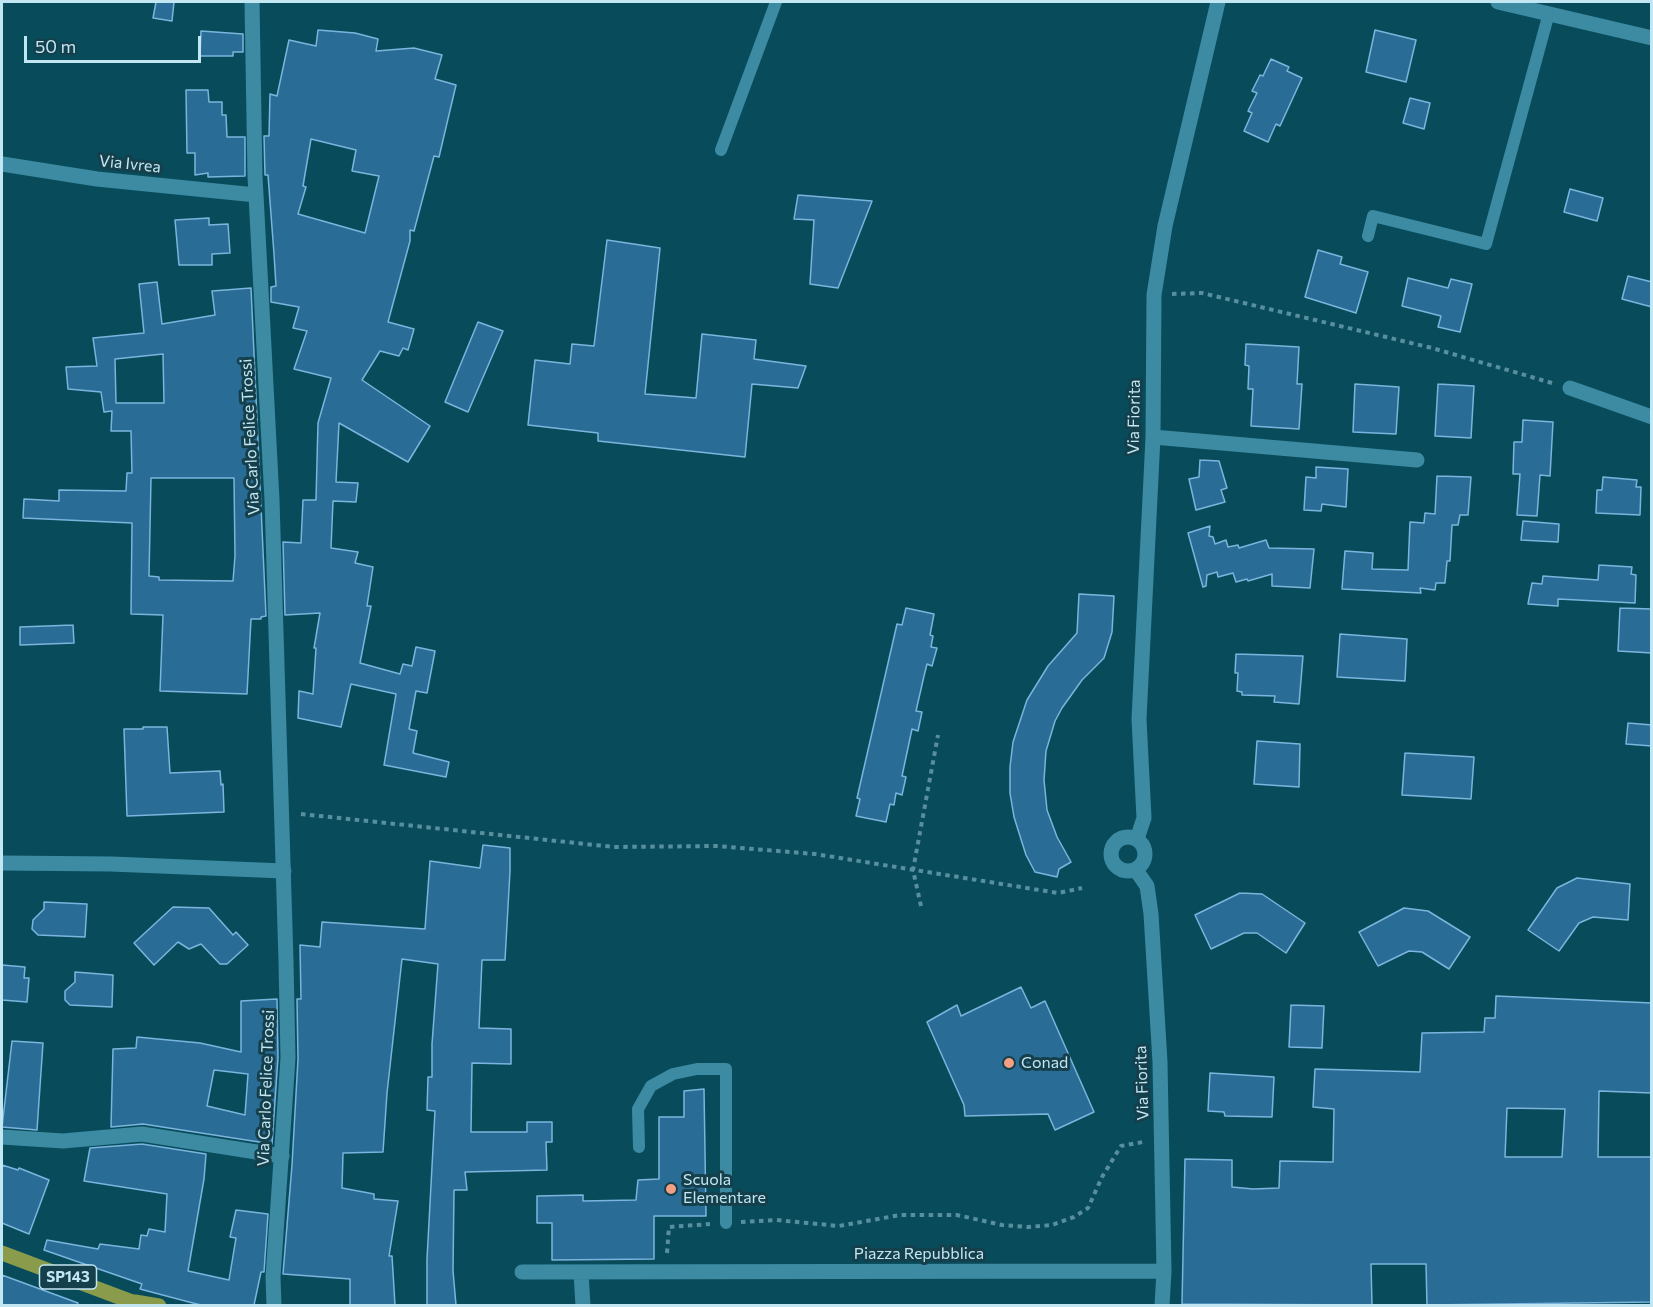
<!DOCTYPE html>
<html>
<head>
<meta charset="utf-8">
<style>
  body { margin:0 }
  #map { position:relative; width:1653px; height:1307px; overflow:hidden; background:#084c5c; font-family:Commissioner,sans-serif }
  canvas { display:block }
  .frame { position:absolute; inset:0; border:3px solid #c2e6f2; pointer-events:none }
  .scale { position:absolute; left:24px; top:36px; width:177px; height:27px; box-sizing:border-box; border:3px solid #c2e6f2; border-top:0; padding-left:8px; font-size:18px; line-height:21px; white-space:nowrap; color:#c2e6f2; -webkit-text-stroke:4px #153f4b; paint-order:stroke }
</style>
</head>
<body>
<div id="map">
<canvas width="1653" height="1307"></canvas>
<div class="frame"></div>
<div class="scale">50 m</div>
</div>
<script>
const g = document.querySelector('canvas').getContext('2d');
g.lineJoin = 'round';
function fill(path, color) {
  g.fillStyle = color;
  g.fill(path, 'evenodd');
}
function poly(rows) {
  const path = new Path2D();
  for (const r of rows) {
    if (r.length === 3) {
      path.moveTo(r[0] + r[2], r[1]);
      path.arc(r[0], r[1], r[2], 0, 2 * Math.PI);
      continue;
    }
    path.moveTo(r[0], r[1]);
    for (let i = 2; i < r.length; i += 2) path.lineTo(r[i], r[i + 1]);
  }
  return path;
}
function strokePath(path, color, width, dash) {
  g.strokeStyle = color;
  g.lineWidth = width;
  g.lineCap = dash ? 'butt' : 'round';
  g.setLineDash(dash || []);
  g.stroke(path);
}
function label(font, color, halo, rows, align = 'center') {
  g.font = font + ' Commissioner,sans-serif';
  g.lineWidth = 6;
  g.setLineDash([]);
  g.textBaseline = 'middle';
  g.strokeStyle = halo;
  g.fillStyle = color;
  for (const [text, x, y, turn = 0] of rows) {
    g.save();
    g.translate(x, y);
    g.rotate((+turn || 0) * Math.PI / 180);
    g.textAlign = isNaN(turn) ? turn : align;
    if (halo) g.strokeText(text, 0, 0);
    g.fillText(text, 0, 0);
    g.restore();
  }
}
const building = poly([
  [156,2,174,2,172,21,153,18,156,2],
  [318,30,355,33,378,39,376,51,414,48,442,55,435,79,456,85,439,157,434,156,414,231,410,230,410,241,388,322,414,329,408,350,403,348,399,356,380,351,362,380,430,426,408,462,339,423,336,482,358,483,356,502,333,501,331,548,358,552,355,563,373,567,367,606,371,606,360,663,400,674,403,664,412,666,416,647,435,651,427,693,416,691,409,729,417,731,413,753,449,762,446,777,384,765,396,694,351,684,341,727,298,718,299,691,313,694,316,648,314,648,320,613,285,615,283,542,301,543,303,500,316,500,318,423,331,378,294,369,307,331,293,328,299,307,271,302,271,287,276,286,274,254,268,175,265,175,264,136,269,136,270,94,277,96,289,40,316,46,318,30],
  [311,139,356,150,352,171,379,176,365,233,298,214,306,187,303,186,311,139],
  [1375,30,1416,40,1406,82,1366,72,1375,30],
  [201,31,243,34,243,52,233,52,233,56,200,56,201,31],
  [1271,59,1289,67,1287,71,1302,78,1280,126,1276,124,1268,142,1244,131,1252,113,1248,111,1257,93,1252,91,1260,75,1263,76,1271,59],
  [186,90,208,90,209,102,222,102,222,115,226,115,227,137,245,137,245,176,208,177,208,173,195,175,195,153,187,153,186,90],
  [1410,98,1430,103,1424,129,1403,123,1410,98],
  [1570,189,1603,198,1597,221,1564,212,1570,189],
  [798,195,872,201,838,288,810,284,814,220,794,219,798,195],
  [209,218,209,225,228,224,230,253,212,254,212,265,179,265,175,220,209,218],
  [607,240,660,248,645,394,696,398,702,334,756,340,754,359,806,366,798,388,752,384,745,457,598,441,598,433,528,425,535,360,570,364,572,344,594,346,607,240],
  [1318,250,1342,257,1340,264,1368,272,1356,313,1305,297,1318,250],
  [1628,276,1652,282,1652,307,1622,299,1628,276],
  [1408,278,1448,288,1451,279,1472,284,1460,332,1438,327,1441,316,1402,306,1408,278],
  [157,282,162,324,215,315,212,291,251,288,266,616,261,617,261,619,251,619,247,694,160,691,163,615,131,614,132,523,23,518,24,499,59,501,59,490,126,491,127,473,132,473,131,431,111,431,112,411,104,412,101,392,68,389,66,367,97,366,93,338,144,333,139,284,157,282],
  [163,354,164,403,116,403,115,359,163,354],
  [151,478,234,478,235,556,233,581,159,580,159,577,149,576,151,478],
  [478,322,503,331,468,412,445,402,478,322],
  [1246,344,1299,347,1297,384,1302,384,1299,429,1251,426,1253,389,1248,389,1249,366,1245,365,1246,344],
  [1355,384,1399,387,1396,434,1353,432,1355,384],
  [1438,384,1474,386,1471,438,1435,436,1438,384],
  [1523,420,1553,422,1550,476,1540,475,1537,516,1517,515,1520,474,1513,474,1514,442,1522,442,1523,420],
  [1200,460,1219,461,1227,488,1221,490,1225,502,1196,510,1189,479,1199,477,1200,460],
  [1316,467,1348,469,1346,507,1322,504,1321,511,1304,510,1306,477,1316,478,1316,467],
  [1437,476,1471,477,1468,515,1460,515,1458,525,1452,525,1450,561,1447,561,1445,583,1436,583,1435,590,1420,588,1421,593,1342,589,1345,551,1373,553,1372,569,1408,570,1410,522,1424,523,1425,513,1435,514,1437,476],
  [1603,477,1637,480,1636,487,1641,487,1640,515,1596,513,1597,490,1602,490,1603,477],
  [1523,521,1559,524,1558,542,1521,540,1523,521],
  [1210,526,1209,536,1213,537,1215,544,1226,540,1228,547,1238,545,1239,548,1266,540,1269,548,1314,549,1310,588,1272,586,1272,574,1248,581,1247,579,1236,582,1233,573,1218,577,1217,572,1207,575,1206,586,1203,587,1188,533,1210,526],
  [1599,565,1632,567,1631,574,1636,575,1635,603,1558,599,1558,606,1528,604,1532,583,1542,584,1543,576,1598,580,1599,565],
  [1079,594,1114,596,1112,632,1104,658,1082,680,1062,708,1055,721,1046,751,1044,780,1047,810,1057,837,1071,862,1059,869,1057,877,1035,872,1026,855,1014,817,1010,793,1010,767,1013,742,1027,700,1048,666,1077,633,1079,594],
  [906,608,934,614,930,635,933,636,931,647,937,648,932,666,927,664,924,676,916,711,922,712,918,731,912,729,902,776,906,777,902,795,896,793,894,805,890,804,886,822,856,816,860,799,857,798,897,624,902,625,906,608],
  [1620,608,1652,609,1652,653,1618,651,1620,608],
  [73,625,74,643,20,645,20,627,73,625],
  [1340,634,1407,639,1405,681,1337,677,1340,634],
  [1236,654,1303,656,1299,704,1274,702,1275,696,1242,695,1242,692,1237,691,1238,673,1235,673,1236,654],
  [1628,723,1652,725,1652,746,1626,744,1628,723],
  [143,727,167,727,170,773,220,771,221,785,223,784,224,812,127,816,124,729,143,729,143,727],
  [1257,741,1300,744,1299,787,1254,784,1257,741],
  [1405,753,1474,757,1471,799,1402,795,1405,753],
  [483,845,510,848,510,871,505,960,482,960,479,1028,511,1029,511,1064,472,1063,471,1132,527,1132,527,1122,552,1122,552,1142,546,1142,547,1170,465,1172,467,1190,454,1190,453,1271,456,1305,427,1305,427,1259,435,1111,427,1110,428,1077,432,1077,432,1044,438,964,402,959,387,1093,383,1152,343,1153,342,1188,374,1194,374,1199,398,1201,389,1256,392,1256,395,1305,350,1305,350,1279,283,1274,292,1165,298,1059,297,999,301,999,300,945,320,947,322,922,425,929,430,861,480,868,483,845],
  [1577,878,1630,884,1628,920,1593,917,1579,923,1559,951,1528,930,1557,888,1577,878],
  [1240,893,1262,894,1305,923,1286,953,1257,933,1244,933,1211,949,1195,915,1240,893],
  [44,902,87,904,85,937,38,935,32,929,33,920,44,909,44,902],
  [173,907,209,908,233,935,236,932,248,945,227,964,220,964,201,944,189,949,178,942,154,965,134,943,173,907],
  [1404,908,1428,911,1470,937,1449,969,1422,952,1409,951,1378,966,1359,932,1404,908],
  [2,965,25,967,24,978,29,978,27,1002,2,1000,2,965],
  [75,972,113,975,112,1007,70,1005,65,1000,65,991,75,982,75,972],
  [1021,987,1031,1008,1045,1001,1094,1112,1055,1130,1048,1114,965,1116,964,1105,927,1022,957,1005,961,1016,1021,987],
  [1496,996,1652,1003,1652,1093,1599,1091,1598,1157,1652,1157,1652,1302,1427,1305,1426,1264,1371,1264,1372,1305,1182,1304,1185,1159,1232,1160,1232,1187,1253,1189,1279,1188,1280,1161,1333,1162,1334,1109,1313,1107,1315,1069,1420,1072,1422,1033,1484,1032,1485,1018,1495,1018,1496,996],
  [1507,1108,1565,1109,1562,1157,1505,1157,1507,1108],
  [277,999,278,1058,272,1144,143,1124,111,1127,113,1049,136,1048,137,1037,200,1043,241,1052,241,1001,277,999],
  [214,1070,248,1074,245,1115,207,1106,214,1070],
  [1291,1005,1324,1006,1322,1048,1289,1047,1291,1005],
  [12,1041,43,1043,37,1130,2,1127,12,1041],
  [1210,1073,1274,1077,1272,1117,1225,1116,1224,1112,1208,1111,1210,1073],
  [704,1089,706,1216,654,1216,654,1259,552,1260,552,1223,537,1223,537,1196,583,1195,583,1201,636,1200,638,1180,659,1179,659,1117,684,1117,684,1091,704,1089],
  [142,1144,206,1154,204,1179,188,1271,229,1280,236,1238,230,1237,236,1210,268,1214,264,1272,261,1272,254,1305,201,1305,189,1302,140,1289,142,1284,44,1250,47,1240,98,1249,100,1244,139,1249,141,1235,147,1236,149,1229,165,1232,167,1194,84,1181,90,1148,142,1144],
  [2,1165,18,1170,19,1168,49,1180,29,1234,2,1223,2,1165],
  [2,1275,78,1303,77,1305,2,1305,2,1275]
]);
fill(building, '#296c95');
strokePath(building, '#7bb5dd', 1.5);
strokePath(poly([
  [1172,294,1202,293,1432,348,1552,383],
  [301,814,614,847,716,846,815,854,1058,893,1082,888],
  [921,906,913,870,938,735],
  [741,1222,776,1220,839,1226,900,1215,957,1215,1002,1225,1028,1227,1052,1225,1074,1217,1088,1208,1102,1177,1121,1146,1143,1142],
  [667,1253,669,1227,710,1224]
]), '#588e9d', 4, [4.5, 4.5]);
strokePath(poly([
  [721,150,776,2],
  [1368,236,1373,216,1486,244,1549,13],
  [639,1147,638,1109,651,1086,673,1074,697,1069,726,1069,726,1223]
]), '#3c8ba2', 12);
strokePath(poly([
  [1498,2,1652,38],
  [1570,388,1652,417],
  [1153,437,1417,460],
  [1128,854,17],
  [1137,839,1144,818,1139,719,1153,437,1154,295,1165,226,1218,2],
  [2,863,111,864,284,871],
  [1136,870,1147,886,1151,914,1160,1062,1164,1271,1162,1306],
  [2,1137,63,1141,142,1134,282,1156],
  [522,1272,1164,1271],
  [581,1272,583,1306]
]), '#3c8ba2', 15);
strokePath(poly([
  [252,2,255,176,272,500,286,961,288,1058,273,1277,274,1306],
  [2,164,97,179,256,195]
]), '#3c8ba2', 15);
strokePath(poly([
  [2,1253,143,1306],
  [135,1302,159,1306]
]), '#8a9c4c', 15);
for (const [x, y, r, color] of [
  [1009,1063,6,"#f39f83"],
  [671,1189,6,"#f39f83"]
]) {
  const dot = new Path2D();
  dot.arc(x, y, r, 0, 2 * Math.PI);
  g.fillStyle = color;
  g.fill(dot);
  strokePath(dot, '#153f4b', 2);
}
for (const [x, y, w] of [
  [68,1277,57]
]) {
  const box = new Path2D();
  box.roundRect(x - w / 2, y - 12, w, 24, 4.5);
  g.fillStyle = '#153f4b';
  g.fill(box);
  strokePath(box, '#c2e6f2', 1.5);
}
label('bold 15px', '#c2e6f2', null, [
  ["SP143",68,1277]
]);
label('16px', '#c2e6f2', '#153f4b', [
  ["Via Ivrea",130,164,6],
  ["Via Fiorita",1134,417,-89],
  ["Via Carlo Felice Trossi",250,437,-93],
  ["Via Fiorita",1142,1083,-92],
  ["Via Carlo Felice Trossi",266,1088,-88],
  ["Piazza Repubblica",919,1254]
]);
label('16px', '#c2e6f2', '#153f4b', [
  ["Conad",1021,1063],
  ["Scuola",683,1180],
  ["Elementare",683,1198]
], 'left');
</script>
</body>
</html>
